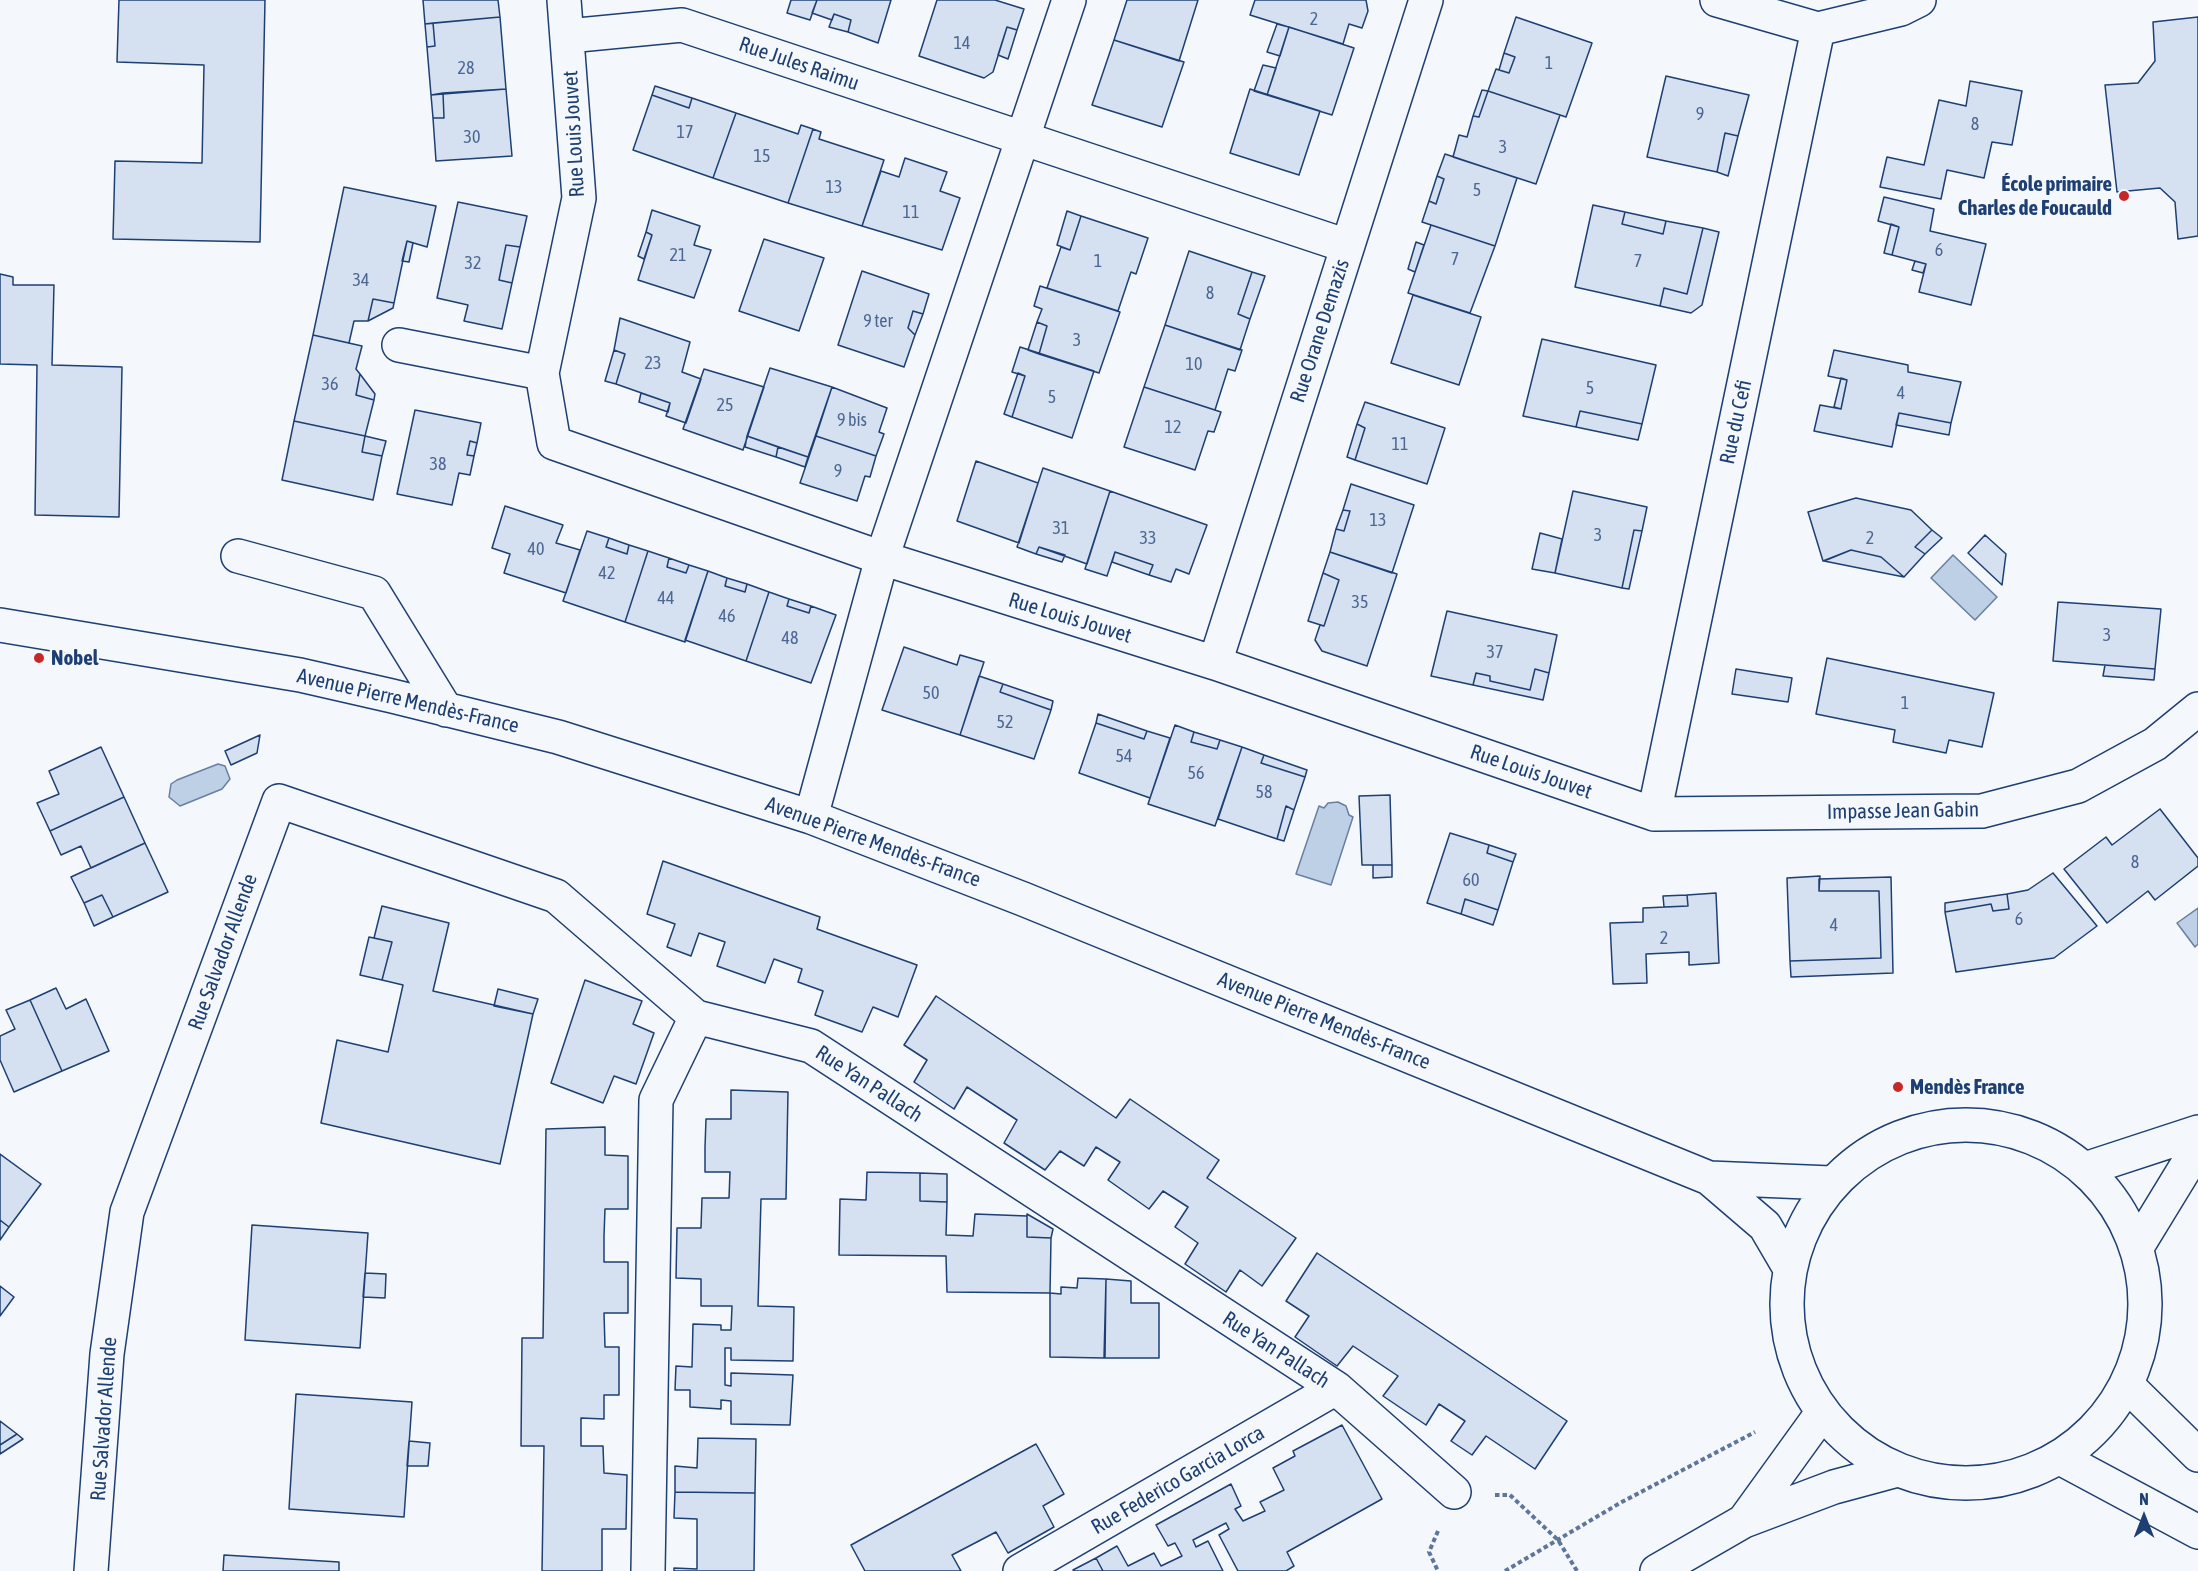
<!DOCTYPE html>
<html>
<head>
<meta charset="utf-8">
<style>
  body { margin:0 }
  #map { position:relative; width:2198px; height:1571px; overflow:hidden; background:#f4f7fb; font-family:"Asap Condensed",sans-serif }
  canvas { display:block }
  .north { position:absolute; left:2114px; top:1487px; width:60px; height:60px; -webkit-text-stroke:4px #f4f7fb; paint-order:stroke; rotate:0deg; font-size:16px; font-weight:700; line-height:24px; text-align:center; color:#1d3f73 }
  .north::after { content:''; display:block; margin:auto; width:21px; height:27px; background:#1d3f73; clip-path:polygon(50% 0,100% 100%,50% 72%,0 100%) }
</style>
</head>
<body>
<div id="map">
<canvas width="2198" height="1571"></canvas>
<div class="north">N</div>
</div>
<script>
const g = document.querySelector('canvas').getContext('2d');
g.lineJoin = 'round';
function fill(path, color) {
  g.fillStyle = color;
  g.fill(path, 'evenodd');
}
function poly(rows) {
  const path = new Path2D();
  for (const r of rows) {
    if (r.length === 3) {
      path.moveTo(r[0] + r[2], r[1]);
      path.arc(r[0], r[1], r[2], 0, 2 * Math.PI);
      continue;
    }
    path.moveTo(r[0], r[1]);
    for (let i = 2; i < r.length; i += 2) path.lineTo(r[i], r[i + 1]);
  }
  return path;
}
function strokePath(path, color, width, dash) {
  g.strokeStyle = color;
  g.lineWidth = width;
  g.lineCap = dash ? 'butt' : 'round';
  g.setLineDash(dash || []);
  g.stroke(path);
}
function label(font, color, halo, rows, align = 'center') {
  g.font = font + ' "Asap Condensed",sans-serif';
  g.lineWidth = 4.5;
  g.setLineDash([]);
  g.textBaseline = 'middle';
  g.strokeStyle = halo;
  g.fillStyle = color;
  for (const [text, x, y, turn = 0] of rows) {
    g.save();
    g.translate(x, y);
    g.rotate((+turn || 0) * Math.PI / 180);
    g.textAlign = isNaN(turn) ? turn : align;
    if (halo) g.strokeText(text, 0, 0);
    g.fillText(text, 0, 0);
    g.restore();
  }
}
const water = poly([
  [1953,555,1997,597,1975,620,1931,578,1953,555],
  [218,764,225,766,230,779,222,789,180,806,169,797,171,784,177,780,218,764],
  [1338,802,1346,806,1349,815,1353,817,1331,885,1296,874,1319,806,1324,808,1328,803,1338,802],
  [2198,908,2198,944,2195,947,2177,923,2198,908]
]);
fill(water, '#bed0e5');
strokePath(water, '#687fa3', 1.5);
const building = poly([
  [119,0,265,0,260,242,113,239,115,161,202,163,204,65,117,62,119,0],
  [423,0,498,0,500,17,425,24,423,0],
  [791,0,817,0,810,20,787,13,791,0],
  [817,0,891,0,878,43,848,32,851,20,834,14,832,20,812,13,817,0],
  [937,0,995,0,1024,9,1017,30,1007,27,993,72,984,78,919,56,937,0],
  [1127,0,1198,0,1179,61,1114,40,1127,0],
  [1255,0,1366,0,1368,11,1362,28,1349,24,1343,44,1250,15,1255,0],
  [834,14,851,20,848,32,829,27,834,14],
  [500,17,506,89,431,95,427,47,435,46,433,23,500,17],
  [1516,17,1592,43,1566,117,1488,91,1496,69,1509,73,1515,57,1504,53,1516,17],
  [2198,17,2198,236,2178,239,2175,202,2160,188,2117,192,2105,85,2138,83,2155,61,2153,22,2198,17],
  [433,23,435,46,427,47,425,24,433,23],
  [1277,24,1289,27,1280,56,1267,52,1277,24],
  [1007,27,1017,30,1008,59,998,55,1007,27],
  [1289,27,1354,48,1332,115,1267,95,1289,27],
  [1114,40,1184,62,1162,127,1092,105,1114,40],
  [1504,53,1515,57,1509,73,1499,70,1504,53],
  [1263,65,1276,68,1267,95,1254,91,1263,65],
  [1666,76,1749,95,1738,136,1725,133,1717,172,1647,157,1666,76],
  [1970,81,2022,91,2012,145,1992,142,1984,178,1947,170,1941,199,1880,187,1887,157,1924,165,1939,100,1966,106,1970,81],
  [655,86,692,98,689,108,652,95,655,86],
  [506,89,512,156,436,161,433,118,444,118,443,93,506,89],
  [1250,89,1320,111,1299,175,1230,153,1250,89],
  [1482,90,1488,91,1479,117,1473,116,1482,90],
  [1488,91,1560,115,1536,184,1453,157,1459,135,1467,137,1473,116,1479,117,1488,91],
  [443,93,444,118,433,118,431,95,443,93],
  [652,95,689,108,692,98,736,113,713,178,633,150,652,95],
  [736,113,798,134,801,125,813,129,788,203,713,178,736,113],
  [813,129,821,132,819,139,884,160,862,226,788,203,813,129],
  [1725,133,1738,136,1728,176,1717,172,1725,133],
  [1445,154,1517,178,1495,246,1422,222,1429,201,1436,204,1444,179,1437,176,1445,154],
  [905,158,947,172,940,191,960,198,942,250,862,226,881,171,899,177,905,158],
  [1437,176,1444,179,1436,204,1429,201,1437,176],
  [344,187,436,206,427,247,407,241,394,303,373,299,368,321,354,321,349,343,313,335,344,187],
  [1884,197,1934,209,1930,231,1986,244,1971,305,1919,292,1926,264,1892,255,1899,227,1878,221,1884,197],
  [458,202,527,216,520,247,506,245,499,280,512,283,502,329,464,321,468,305,437,298,458,202],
  [1593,205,1625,212,1622,224,1663,234,1666,221,1703,228,1687,294,1664,288,1660,306,1575,287,1593,205],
  [652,210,700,226,694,245,711,250,694,298,638,280,652,235,646,232,652,210],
  [1067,211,1081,216,1070,250,1057,245,1067,211],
  [1625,212,1666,221,1663,234,1622,224,1625,212],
  [1081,216,1148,238,1136,274,1131,272,1118,311,1047,288,1061,247,1070,250,1081,216],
  [1891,224,1899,227,1892,255,1884,253,1891,224],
  [1431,225,1495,246,1470,313,1408,293,1431,225],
  [1703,228,1719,232,1702,305,1691,313,1660,306,1664,288,1687,294,1703,228],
  [646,232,652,235,644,259,638,256,646,232],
  [764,239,824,258,799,331,739,311,764,239],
  [407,241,413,243,409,262,402,261,407,241],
  [1416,242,1424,245,1415,272,1408,269,1416,242],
  [506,245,520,247,512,283,499,280,506,245],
  [1189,251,1252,272,1238,314,1250,319,1240,350,1165,325,1189,251],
  [1915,261,1926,264,1923,273,1912,270,1915,261],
  [862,271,929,294,923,314,913,311,908,328,915,335,904,367,838,345,862,271],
  [1252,272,1265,276,1250,319,1238,314,1252,272],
  [0,274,13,277,13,285,54,285,52,365,122,367,119,517,35,515,37,365,0,364,0,274],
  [1040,286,1120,312,1099,373,1039,354,1047,326,1037,322,1042,309,1034,306,1040,286],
  [1413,295,1481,317,1459,385,1391,363,1413,295],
  [373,299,394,303,393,308,368,321,373,299],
  [913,311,923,314,915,335,908,328,913,311],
  [620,318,690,342,682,372,701,379,686,423,666,416,670,403,616,384,625,354,614,350,620,318],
  [1037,322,1047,326,1039,354,1028,350,1037,322],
  [1165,325,1242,350,1235,371,1228,369,1215,410,1144,387,1165,325],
  [313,335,362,346,356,369,360,374,356,395,374,400,365,436,294,421,313,335],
  [1542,339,1656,365,1642,424,1580,411,1576,427,1523,416,1542,339],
  [1020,347,1094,371,1072,438,1012,417,1025,376,1012,372,1020,347],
  [614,350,625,354,616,384,605,381,614,350],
  [1834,350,1908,365,1908,372,1961,382,1951,423,1899,413,1892,447,1814,431,1820,405,1841,409,1847,380,1828,376,1834,350],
  [770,368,832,387,808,457,747,436,770,368],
  [704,369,764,387,743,450,683,429,704,369],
  [1018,373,1025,376,1012,417,1004,414,1018,373],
  [360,374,375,394,374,400,356,395,360,374],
  [1841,378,1847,380,1841,409,1834,407,1841,378],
  [832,387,887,408,879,432,884,434,876,456,816,436,832,387],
  [1144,387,1221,412,1214,432,1208,431,1195,470,1124,447,1144,387],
  [641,393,670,403,668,412,639,402,641,393],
  [1365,402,1445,428,1427,484,1355,460,1365,428,1357,424,1365,402],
  [415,410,481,423,477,443,470,441,467,455,474,456,470,475,459,473,452,505,397,494,415,410],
  [1580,411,1642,424,1638,440,1576,427,1580,411],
  [1899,413,1951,423,1949,435,1896,425,1899,413],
  [294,421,365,436,362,452,382,456,373,500,282,480,294,421],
  [1357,424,1365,428,1355,460,1347,457,1357,424],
  [365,436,386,441,382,456,362,452,365,436],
  [747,436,778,447,776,457,745,447,747,436],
  [816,436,876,456,870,477,865,476,857,501,800,483,816,436],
  [470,441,477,443,474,456,467,455,470,441],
  [778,447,808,457,805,467,776,457,778,447],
  [976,461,1038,483,1019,543,957,521,976,461],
  [1043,468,1110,491,1087,564,1039,547,1036,554,1017,547,1043,468],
  [1351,484,1414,505,1392,573,1330,552,1336,529,1344,531,1350,511,1343,510,1351,484],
  [1110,491,1207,525,1189,574,1176,569,1171,582,1149,575,1153,565,1115,552,1107,576,1085,569,1110,491],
  [1573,491,1647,507,1642,531,1634,530,1622,588,1555,573,1573,491],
  [1856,498,1911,510,1932,530,1915,547,1925,554,1904,577,1881,557,1851,550,1823,561,1808,512,1856,498],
  [505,506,563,525,556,543,580,550,566,593,504,573,510,554,492,548,505,506],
  [1343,510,1350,511,1344,531,1336,529,1343,510],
  [1634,530,1642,531,1629,589,1622,588,1634,530],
  [1932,530,1942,538,1925,554,1915,547,1932,530],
  [587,531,609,538,606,547,627,554,629,545,648,551,625,622,563,601,587,531],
  [1540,533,1562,539,1555,573,1532,569,1540,533],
  [1985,535,2006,554,2002,585,1968,553,1985,535],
  [609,538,629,545,627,554,606,547,609,538],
  [1039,547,1065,555,1062,562,1036,554,1039,547],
  [1851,550,1881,557,1904,577,1824,561,1851,550],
  [648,551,669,558,667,567,686,573,689,565,708,571,685,642,625,622,648,551],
  [1115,552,1153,565,1149,575,1112,562,1115,552],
  [1330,552,1397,574,1367,666,1322,651,1315,640,1320,625,1324,626,1339,580,1323,573,1330,552],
  [669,558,689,565,686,573,667,567,669,558],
  [708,571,727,578,725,586,745,592,747,584,769,592,746,661,685,640,708,571],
  [1323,573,1339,580,1324,626,1308,621,1323,573],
  [727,578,747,584,745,592,725,586,727,578],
  [769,592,789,599,787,606,809,613,811,606,836,615,811,683,746,661,769,592],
  [789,599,811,606,809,613,787,606,789,599],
  [2058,602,2161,609,2155,669,2053,661,2058,602],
  [1447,611,1557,635,1549,673,1535,669,1530,690,1490,681,1490,676,1476,673,1473,685,1431,676,1447,611],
  [904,647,957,665,960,655,984,662,960,735,882,710,904,647],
  [1827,658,1994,693,1982,747,1949,740,1946,753,1893,742,1895,730,1816,714,1827,658],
  [2105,665,2155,669,2154,680,2103,676,2105,665],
  [1535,669,1549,673,1543,700,1473,685,1476,673,1490,676,1490,681,1530,690,1535,669],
  [1736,669,1792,678,1788,702,1732,694,1736,669],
  [979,676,1003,684,1000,692,1051,710,1034,759,960,735,979,676],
  [1003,684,1053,701,1051,710,1000,692,1003,684],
  [1098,714,1147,731,1144,739,1096,723,1098,714],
  [1096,723,1144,739,1147,731,1170,738,1150,798,1079,773,1096,723],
  [1175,725,1194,732,1191,742,1217,749,1220,740,1242,747,1215,826,1148,804,1175,725],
  [1194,732,1220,740,1217,749,1191,742,1194,732],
  [260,735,257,753,231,765,225,751,260,735],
  [101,747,124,797,50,831,37,803,59,794,49,771,101,747],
  [1242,747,1264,755,1261,763,1305,777,1294,810,1286,806,1277,839,1218,819,1242,747],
  [1264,755,1307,770,1305,777,1261,763,1264,755],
  [1390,795,1392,865,1362,865,1359,796,1390,795],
  [124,797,145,843,91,868,81,846,61,855,50,831,124,797],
  [1286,806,1294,810,1284,841,1277,839,1286,806],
  [2160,809,2198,858,2198,866,2155,900,2148,891,2107,923,2064,869,2106,837,2112,845,2160,809],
  [1450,833,1489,845,1487,853,1513,862,1498,910,1465,899,1461,914,1427,903,1450,833],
  [145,843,168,892,113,917,102,895,84,903,71,877,145,843],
  [1489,845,1516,854,1513,862,1487,853,1489,845],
  [663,861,820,917,817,929,917,965,898,1017,873,1007,862,1032,815,1015,823,991,798,982,802,969,774,959,765,983,717,966,725,942,699,933,691,956,667,947,675,924,647,914,663,861],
  [1373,865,1392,865,1392,877,1373,878,1373,865],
  [2053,873,2097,926,2054,958,1956,972,1945,912,1991,904,1993,911,2009,909,2007,894,2028,890,2053,873],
  [1820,876,1819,891,1879,891,1881,958,1790,961,1787,878,1820,876],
  [1891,877,1893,973,1791,977,1790,961,1881,958,1879,891,1819,891,1819,879,1891,877],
  [1716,893,1719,963,1689,965,1689,952,1646,954,1647,983,1613,984,1610,923,1643,922,1643,908,1688,906,1687,895,1716,893],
  [2007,894,2009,909,1993,911,1991,904,1945,912,1945,903,2007,894],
  [102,895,113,917,94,926,84,903,102,895],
  [1687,895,1688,906,1664,907,1663,896,1687,895],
  [1465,899,1498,910,1493,925,1461,914,1465,899],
  [382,906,449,923,433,991,533,1014,500,1164,321,1123,337,1040,388,1052,403,985,382,980,392,942,374,938,382,906],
  [369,937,392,942,382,980,360,975,369,937],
  [585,980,642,1001,633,1024,654,1033,636,1084,614,1076,603,1103,551,1083,585,980],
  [56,988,66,1009,86,999,109,1051,62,1071,30,1000,56,988],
  [498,989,538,999,533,1014,494,1006,498,989],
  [936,996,1116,1118,1130,1099,1219,1160,1207,1178,1296,1238,1262,1286,1240,1270,1226,1292,1185,1264,1198,1243,1175,1227,1188,1207,1163,1191,1149,1209,1108,1180,1120,1162,1096,1147,1084,1166,1060,1151,1045,1170,1004,1143,1017,1120,967,1087,954,1109,914,1082,927,1060,904,1045,936,996],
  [30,1000,62,1071,14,1092,0,1060,0,1036,15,1029,6,1010,30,1000],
  [731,1090,788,1092,786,1199,761,1199,758,1306,794,1307,793,1361,731,1360,731,1348,725,1348,725,1385,731,1386,731,1373,793,1375,790,1425,731,1424,731,1401,721,1400,721,1409,690,1407,690,1390,675,1390,676,1366,692,1367,693,1324,721,1325,721,1330,731,1330,732,1306,701,1306,701,1279,676,1278,677,1228,701,1228,702,1198,729,1198,730,1172,705,1172,705,1147,706,1119,731,1119,731,1090],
  [605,1127,605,1155,628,1156,628,1209,605,1209,604,1236,604,1262,628,1262,628,1313,604,1313,605,1347,619,1347,619,1395,604,1395,604,1419,581,1418,581,1446,603,1446,604,1473,627,1475,626,1529,602,1529,602,1571,542,1571,544,1446,521,1446,522,1338,543,1338,546,1129,605,1127],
  [0,1154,41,1184,9,1227,0,1220,0,1154],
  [867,1172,920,1173,920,1201,947,1202,946,1235,973,1236,975,1214,1027,1216,1027,1237,1051,1238,1050,1293,947,1292,946,1256,839,1255,840,1199,866,1200,867,1172],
  [920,1173,947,1174,947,1202,920,1201,920,1173],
  [1027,1214,1053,1229,1051,1238,1027,1237,1027,1214],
  [0,1220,9,1227,0,1240,0,1220],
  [252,1225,368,1233,360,1348,245,1340,252,1225],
  [1317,1253,1567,1421,1535,1469,1486,1436,1472,1455,1451,1441,1465,1421,1439,1404,1426,1425,1383,1396,1398,1376,1353,1346,1337,1366,1295,1337,1309,1316,1286,1301,1317,1253],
  [365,1273,386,1274,385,1298,363,1297,365,1273],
  [1078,1278,1106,1279,1104,1358,1050,1357,1050,1293,1061,1294,1061,1287,1077,1288,1078,1278],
  [1106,1279,1131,1281,1131,1303,1159,1303,1159,1358,1105,1358,1106,1279],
  [0,1286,14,1297,0,1316,0,1286],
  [296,1394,412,1402,404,1517,289,1509,296,1394],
  [0,1421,17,1434,0,1445,0,1421],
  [1342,1425,1382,1499,1287,1552,1294,1566,1286,1571,1238,1571,1219,1535,1229,1529,1226,1523,1193,1540,1196,1547,1208,1541,1223,1571,1103,1571,1096,1558,1117,1546,1128,1566,1154,1553,1161,1566,1182,1556,1175,1543,1168,1546,1156,1525,1231,1484,1241,1506,1235,1509,1243,1521,1265,1511,1260,1502,1284,1490,1273,1468,1295,1456,1293,1451,1342,1425],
  [17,1434,23,1439,0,1454,0,1445,17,1434],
  [698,1438,756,1439,755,1493,675,1492,675,1466,697,1468,698,1438],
  [409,1441,430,1443,428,1466,407,1466,409,1441],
  [1036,1444,1064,1494,1043,1506,1054,1527,1008,1553,996,1532,952,1555,961,1571,865,1571,851,1545,1036,1444],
  [675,1492,755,1493,754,1571,674,1571,674,1568,697,1569,697,1519,674,1518,675,1492],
  [224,1555,339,1562,339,1571,223,1571,224,1555],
  [1096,1558,1103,1571,1074,1571,1073,1570,1096,1558]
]);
fill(building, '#d5e0f0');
strokePath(building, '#1d3f73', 1.5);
const minor = poly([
  [564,0,579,198,542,373,554,443,882,558,1215,663,1654,814,1982,811,2078,786,2155,744,2198,709],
  [1717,0,1818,29,1901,9,1919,0],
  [568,36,682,25,1347,246],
  [399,345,542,373],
  [238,556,374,593,446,710],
  [0,625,300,675,392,696,558,737,811,817,1023,899,1709,1178,1765,1226,1789,1267],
  [1215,663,1426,0],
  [1654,814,1818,29],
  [811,817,882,558,1069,0],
  [1966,1304,179],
  [2085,1169,2198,1132],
  [1709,1178,1831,1183],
  [2137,1247,2198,1147],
  [2127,1385,2198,1455],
  [2060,1458,2198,1532],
  [1744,1521,1822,1413],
  [91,1571,107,1354,127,1212,279,801,556,896,696,1017],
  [648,1571,656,1100,696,1017,811,1046,1336,1388,1454,1492],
  [1020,1571,1336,1388],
  [1657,1571,1744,1521,1834,1487,1897,1470]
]);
strokePath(minor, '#1d3f73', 36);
strokePath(poly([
  [1495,1495,1510,1495,1558,1540,1577,1571],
  [1438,1531,1429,1552,1438,1571],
  [1505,1571,1620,1503,1755,1432]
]), '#5e769c', 4, [4.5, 3]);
strokePath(minor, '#f4f7fb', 33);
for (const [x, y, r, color] of [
  [2124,196,6,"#c62828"],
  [39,658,6,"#c62828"],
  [1898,1087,6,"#c62828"]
]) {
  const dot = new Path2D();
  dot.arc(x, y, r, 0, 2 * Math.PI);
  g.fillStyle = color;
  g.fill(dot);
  strokePath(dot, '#f4f7fb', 2);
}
label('18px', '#4b6792', null, [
  ["2",1314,19],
  ["14",962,43],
  ["1",1549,63],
  ["28",466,68],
  ["9",1700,114],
  ["8",1975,124],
  ["17",685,132],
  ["30",472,137],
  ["3",1503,147],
  ["15",762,156],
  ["13",834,187],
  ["5",1477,190],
  ["11",911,212],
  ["6",1939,250],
  ["21",678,255],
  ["7",1455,259],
  ["1",1098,261],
  ["7",1638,261],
  ["32",473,263],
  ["34",361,280],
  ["8",1210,293],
  ["9 ter",878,321],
  ["3",1077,340],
  ["23",653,363],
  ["10",1194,364],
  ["36",330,384],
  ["5",1590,388],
  ["4",1901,393],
  ["5",1052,397],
  ["25",725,405],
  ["9 bis",852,420],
  ["12",1173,427],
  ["11",1400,444],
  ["38",438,464],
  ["9",838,471],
  ["13",1378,520],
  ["31",1061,528],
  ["3",1598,535],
  ["33",1148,538],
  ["2",1870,538],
  ["40",536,549],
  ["42",607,573],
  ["44",666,598],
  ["35",1360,602],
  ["46",727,616],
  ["3",2107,635],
  ["48",790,638],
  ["37",1495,652],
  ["50",931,693],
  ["1",1905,703],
  ["52",1005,722],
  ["54",1124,756],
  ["56",1196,773],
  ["58",1264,792],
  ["8",2135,862],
  ["60",1471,880],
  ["6",2019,919],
  ["4",1834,925],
  ["2",1664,938]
]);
label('21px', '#1d3f73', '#f4f7fb', [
  ["Rue Jules Raimu",799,64,19],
  ["Rue Louis Jouvet",574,134,-93],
  ["Rue Orane Demazis",1320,331,-72],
  ["Rue du Cefi",1736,422,-78],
  ["Rue Louis Jouvet",1070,618,17],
  ["Avenue Pierre Mendès-France",408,701,13],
  ["Rue Louis Jouvet",1531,772,19],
  ["Impasse Jean Gabin",1903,811,-1],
  ["Avenue Pierre Mendès-France",873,842,20],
  ["Rue Salvador Allende",223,952,-70],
  ["Avenue Pierre Mendès-France",1324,1021,22],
  ["Rue Yan Pallach",869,1084,33],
  ["Rue Yan Pallach",1276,1350,33],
  ["Rue Salvador Allende",104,1419,-86],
  ["Rue Federico Garcia Lorca",1178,1480,-30]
]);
label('bold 21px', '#1d3f73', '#f4f7fb', [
  ["École primaire",2112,184,"right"],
  ["Charles de Foucauld",2112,208,"right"],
  ["Nobel",51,658],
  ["Mendès France",1910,1087]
], 'left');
</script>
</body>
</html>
